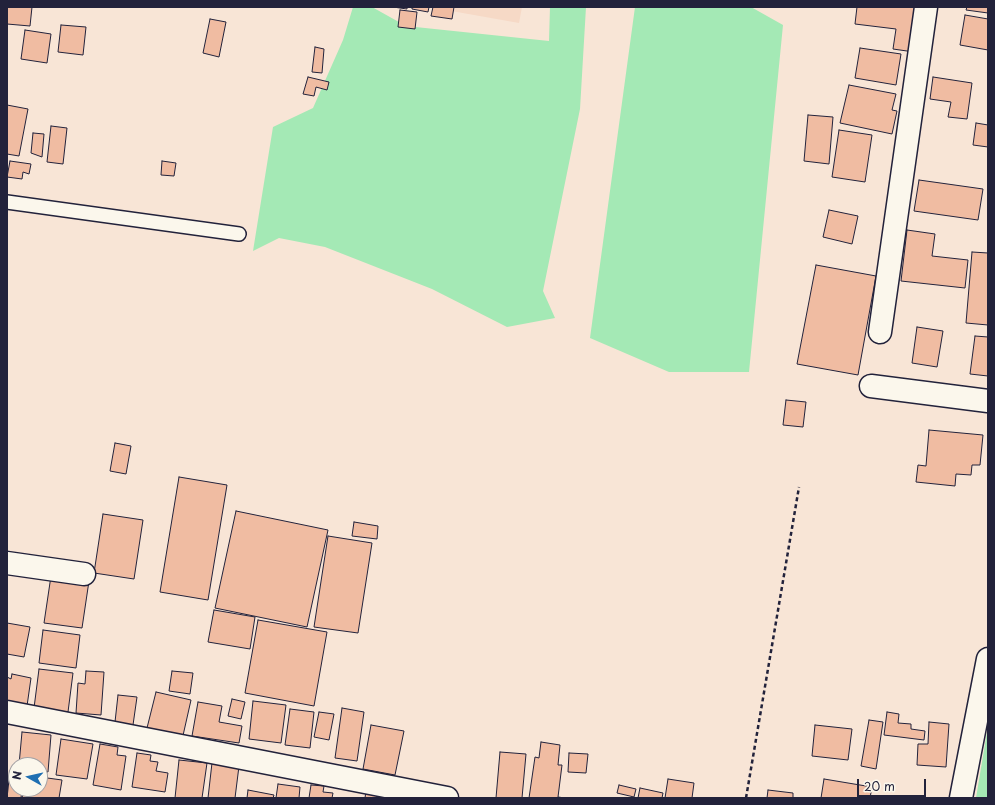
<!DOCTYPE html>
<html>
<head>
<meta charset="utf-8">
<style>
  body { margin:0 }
  #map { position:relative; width:995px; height:805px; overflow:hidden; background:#f8e5d6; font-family:"Playpen Sans",sans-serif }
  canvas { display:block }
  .frame { position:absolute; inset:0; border:8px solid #22223b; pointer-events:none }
  .north { position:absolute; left:8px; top:757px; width:40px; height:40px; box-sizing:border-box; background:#fbf7ec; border:1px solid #a4a2a5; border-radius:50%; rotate:278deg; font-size:11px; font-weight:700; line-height:16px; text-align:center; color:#22223b }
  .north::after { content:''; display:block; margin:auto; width:14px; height:18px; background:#1f6fb2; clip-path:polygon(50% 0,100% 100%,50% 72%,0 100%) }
  .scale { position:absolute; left:857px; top:779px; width:69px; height:18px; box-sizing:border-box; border:2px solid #22223b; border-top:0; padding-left:5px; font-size:12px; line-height:14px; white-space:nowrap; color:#22223b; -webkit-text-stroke:3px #fbf7ec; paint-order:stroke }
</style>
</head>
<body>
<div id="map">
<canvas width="995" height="805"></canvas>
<div class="frame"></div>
<div class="north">N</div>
<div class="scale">20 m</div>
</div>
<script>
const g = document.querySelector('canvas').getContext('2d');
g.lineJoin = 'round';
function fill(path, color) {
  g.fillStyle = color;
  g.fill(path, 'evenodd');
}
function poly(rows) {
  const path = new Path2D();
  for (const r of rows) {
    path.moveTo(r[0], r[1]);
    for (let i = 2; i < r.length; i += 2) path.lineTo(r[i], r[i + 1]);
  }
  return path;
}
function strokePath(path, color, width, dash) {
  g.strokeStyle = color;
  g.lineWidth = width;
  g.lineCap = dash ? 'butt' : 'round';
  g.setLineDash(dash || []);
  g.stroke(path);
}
fill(poly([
  [429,7,522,7,519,23]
]), '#f6d9c6');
fill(poly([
  [353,7,372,7,406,26,549,41,550,7,586,7,580,109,543,291,555,318,507,327,432,289,325,247,279,238,253,251,273,127,313,108,343,40],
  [635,7,751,7,783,25,749,372,669,372,590,338],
  [988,726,988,798,976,798]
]), '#a4e9b5');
const building = poly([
  [7,7,32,7,30,26,7,24,7,7],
  [393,7,407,7,407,9,393,7],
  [412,7,429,7,428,12,412,9,412,7],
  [433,7,454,7,452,19,431,16,433,7],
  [857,7,920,7,914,52,893,49,896,29,855,24,857,7],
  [967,7,988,7,988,13,966,10,967,7],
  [400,10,417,12,415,29,398,27,400,10],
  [965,15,988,19,988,50,960,45,965,15],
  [210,19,226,22,219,57,203,53,210,19],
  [61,25,86,27,83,55,58,52,61,25],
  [25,30,51,34,47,63,21,59,25,30],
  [315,47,324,49,322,73,312,72,315,47],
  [860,48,901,54,896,85,855,78,860,48],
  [308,77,329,82,327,90,316,87,314,96,303,94,308,77],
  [933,77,972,83,967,119,948,117,951,102,930,99,933,77],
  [849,85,896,94,892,110,897,111,892,134,840,123,849,85],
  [7,105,28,109,19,156,7,154,7,105],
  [808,115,833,117,829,164,804,161,808,115],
  [976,123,988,125,988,147,973,145,976,123],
  [51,126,67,128,63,164,47,162,51,126],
  [839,130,872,135,865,182,832,177,839,130],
  [33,133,44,134,42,157,31,153,33,133],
  [10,161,31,164,29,174,23,172,22,179,7,177,10,161],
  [162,161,176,163,174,176,161,175,162,161],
  [919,180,983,189,978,220,914,211,919,180],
  [829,210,858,216,852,244,823,237,829,210],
  [907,230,935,234,932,256,968,260,965,288,901,281,907,230],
  [972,252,988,253,988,325,966,323,972,252],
  [816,265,876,276,858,375,797,364,816,265],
  [917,327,943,331,937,367,912,363,917,327],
  [975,336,988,337,988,376,970,374,975,336],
  [786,400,806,402,803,427,783,425,786,400],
  [929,430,983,435,980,465,972,465,971,475,956,474,955,486,916,482,918,465,926,466,929,430],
  [115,443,131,446,126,474,110,471,115,443],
  [179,477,227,485,208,600,160,592,179,477],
  [236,511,328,530,307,627,215,608,236,511],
  [103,514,143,520,134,579,94,573,103,514],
  [354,522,378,526,377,539,352,536,354,522],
  [328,536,372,543,358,633,314,627,328,536],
  [51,576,89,581,82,628,44,623,51,576],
  [214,610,255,617,250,649,208,642,214,610],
  [258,620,327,632,314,706,245,693,258,620],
  [7,623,30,627,24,657,7,654,7,623],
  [43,630,80,635,76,668,39,663,43,630],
  [39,669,73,673,68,712,34,708,39,669],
  [86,671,104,672,101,715,76,713,78,683,85,684,86,671],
  [172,671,193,673,190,694,169,691,172,671],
  [12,674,31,678,26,713,7,708,7,677,11,679,12,674],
  [156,692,191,700,182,740,146,732,156,692],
  [118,695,137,697,133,725,115,722,118,695],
  [232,699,245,702,241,719,228,716,232,699],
  [253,701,286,705,281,743,249,739,253,701],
  [198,702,222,706,219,722,242,726,239,743,192,736,198,702],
  [342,708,364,712,357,761,335,758,342,708],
  [290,709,314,712,310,748,285,745,290,709],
  [319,712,334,714,329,740,314,737,319,712],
  [887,712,899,714,898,723,911,724,911,729,925,731,924,740,884,735,887,712],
  [869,720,883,722,876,769,861,766,869,720],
  [929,722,949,724,946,767,917,765,918,744,928,744,929,722],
  [371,725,404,731,395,775,363,769,371,725],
  [815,725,852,729,848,760,812,756,815,725],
  [22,732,51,735,48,772,40,771,40,765,19,765,22,732],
  [61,739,93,744,87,779,56,775,61,739],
  [541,742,560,745,558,765,562,765,558,797,565,798,529,798,535,757,539,758,541,742],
  [100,744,118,747,117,755,126,756,121,790,93,785,100,744],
  [500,752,526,754,522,798,496,798,500,752],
  [137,753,151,755,150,761,158,762,156,771,168,773,165,792,132,787,137,753],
  [569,753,588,754,586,773,568,772,569,753],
  [179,760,207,763,202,798,175,798,179,760],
  [212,763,239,766,235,798,208,798,212,763],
  [10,771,16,772,16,789,22,789,21,798,7,798,10,771],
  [40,777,62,780,59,798,22,798,24,789,40,789,40,777],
  [668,779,694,783,692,798,665,798,668,779],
  [824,779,872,787,870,798,821,798,824,779],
  [278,784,300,787,299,798,276,798,278,784],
  [311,785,324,786,323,792,333,793,332,798,309,798,311,785],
  [619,785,636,789,634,797,617,793,619,785],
  [640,788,663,793,662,798,638,798,640,788],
  [248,790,274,795,273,798,247,798,248,790],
  [768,790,793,793,793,798,767,798,768,790],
  [366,791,391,798,365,798,366,791]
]);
fill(building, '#f0bca2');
strokePath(building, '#22223b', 1);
const lane = poly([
  [7,202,239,234]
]);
const street = poly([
  [880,332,926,7],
  [871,386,988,401],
  [7,563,84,574],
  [7,712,447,798],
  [961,798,988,659]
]);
strokePath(lane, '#22223b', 16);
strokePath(street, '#22223b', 25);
strokePath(poly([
  [746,798,799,487]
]), '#22223b', 2.5, [4, 3]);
strokePath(lane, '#fbf7ec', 13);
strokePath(street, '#fbf7ec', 22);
</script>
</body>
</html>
